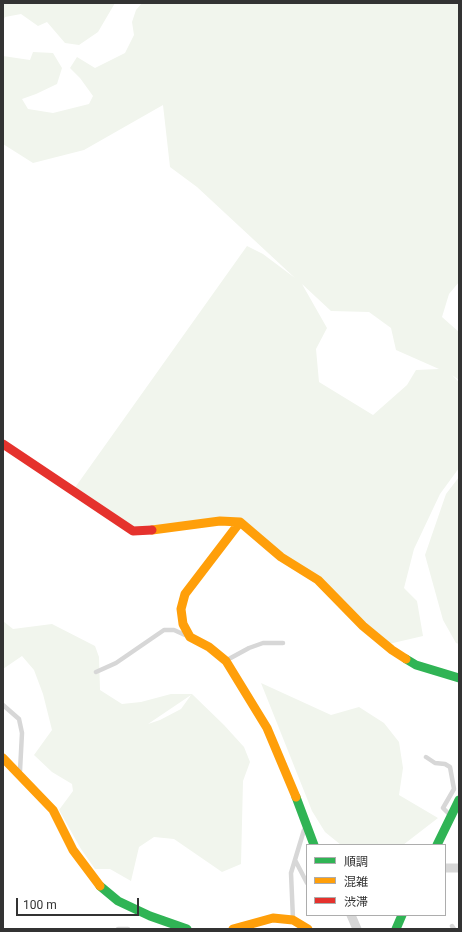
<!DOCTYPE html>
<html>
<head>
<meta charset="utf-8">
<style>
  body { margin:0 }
  #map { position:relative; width:462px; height:932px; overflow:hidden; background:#fff; font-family:Roboto,"Noto Sans JP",sans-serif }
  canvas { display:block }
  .frame { position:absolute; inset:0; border:4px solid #333; pointer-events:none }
  .legend { position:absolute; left:306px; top:844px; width:140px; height:72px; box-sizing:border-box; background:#fff; border:1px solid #adadad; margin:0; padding:5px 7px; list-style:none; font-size:12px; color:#333 }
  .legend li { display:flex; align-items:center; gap:8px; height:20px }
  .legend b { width:20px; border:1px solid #adadad }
  .scale { position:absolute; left:16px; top:898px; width:123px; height:18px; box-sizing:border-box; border:2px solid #333; border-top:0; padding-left:5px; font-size:12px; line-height:14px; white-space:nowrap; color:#333; -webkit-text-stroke:3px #fff; paint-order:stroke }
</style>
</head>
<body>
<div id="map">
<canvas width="462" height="932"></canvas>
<div class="frame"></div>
<ul class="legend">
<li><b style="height:5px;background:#30b455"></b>順調</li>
<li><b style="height:5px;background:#ff9f0a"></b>混雑</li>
<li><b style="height:5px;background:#e5322d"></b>渋滞</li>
</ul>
<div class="scale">100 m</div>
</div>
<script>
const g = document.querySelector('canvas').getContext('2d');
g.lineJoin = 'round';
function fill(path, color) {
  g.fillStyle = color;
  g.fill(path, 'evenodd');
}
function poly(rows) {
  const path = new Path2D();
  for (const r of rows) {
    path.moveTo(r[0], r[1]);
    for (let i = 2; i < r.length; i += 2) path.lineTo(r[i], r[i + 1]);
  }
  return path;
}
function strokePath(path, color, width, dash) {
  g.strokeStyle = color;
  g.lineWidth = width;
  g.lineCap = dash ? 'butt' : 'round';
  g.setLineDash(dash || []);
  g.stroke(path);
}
fill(poly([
  [3,3,115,3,98,32,79,45,65,43,47,22,38,26,21,14,5,17,3,21],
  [142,3,459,3,459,282,449,294,442,317,459,332,459,380,452,375,459,382,459,468,440,494,414,549,404,588,417,601,423,636,380,646,327,592,249,525,134,528,74,489,247,246,263,254,295,278,197,187,170,167,163,105,84,150,33,163,3,144,3,56,30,60,33,52,53,53,62,68,57,84,36,94,22,99,28,109,53,113,89,104,93,96,80,78,70,68,77,57,95,68,125,53,134,35,132,22,136,10],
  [302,284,331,311,369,312,391,328,396,350,439,369,416,370,407,385,373,415,319,382,316,349,327,328],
  [459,477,459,644,456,643,443,620,425,555,446,494],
  [3,621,13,629,52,624,95,646,99,657,100,690,122,704,141,702,171,694,192,694,224,725,244,747,250,762,243,781,241,864,222,872,174,839,154,837,139,847,131,881,110,869,95,869,81,849,59,810,73,791,72,784,52,772,34,755,52,730,43,694,34,670,22,656,3,669],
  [191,695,181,709,160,720,148,724],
  [261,683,331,715,359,707,384,723,399,742,403,768,399,795,438,818,403,845,341,845,325,832,312,811]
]), '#f1f5ed');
strokePath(poly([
  [227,660,249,648,263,643,283,643],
  [96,672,116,663,164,630,174,630,185,635],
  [3,705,19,719,22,733,20,771],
  [426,757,435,763,445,764,450,767,454,789,443,808,450,815],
  [295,860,307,883],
  [293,919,291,873,304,830],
  [452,926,454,929],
  [118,929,128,929]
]), '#d7d7d7', 4.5);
strokePath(poly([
  [445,868,459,868],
  [351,915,357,929]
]), '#d7d7d7', 9);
strokePath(poly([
  [406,659,416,665,459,678],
  [296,797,314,845],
  [437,845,459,800],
  [100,886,118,901,150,916,187,929],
  [396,929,402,915]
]), '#30b455', 9);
strokePath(poly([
  [240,522,185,594,181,609,183,624,190,637,209,647,226,661,267,728,296,797],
  [152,530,220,521,240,522,281,557,318,580,363,626,392,650,406,659],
  [3,758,53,810,73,850,100,886],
  [233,929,273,918,293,920,308,929]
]), '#ff9f0a', 9);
strokePath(poly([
  [3,444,133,531,152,530]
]), '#e5322d', 9);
</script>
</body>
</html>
